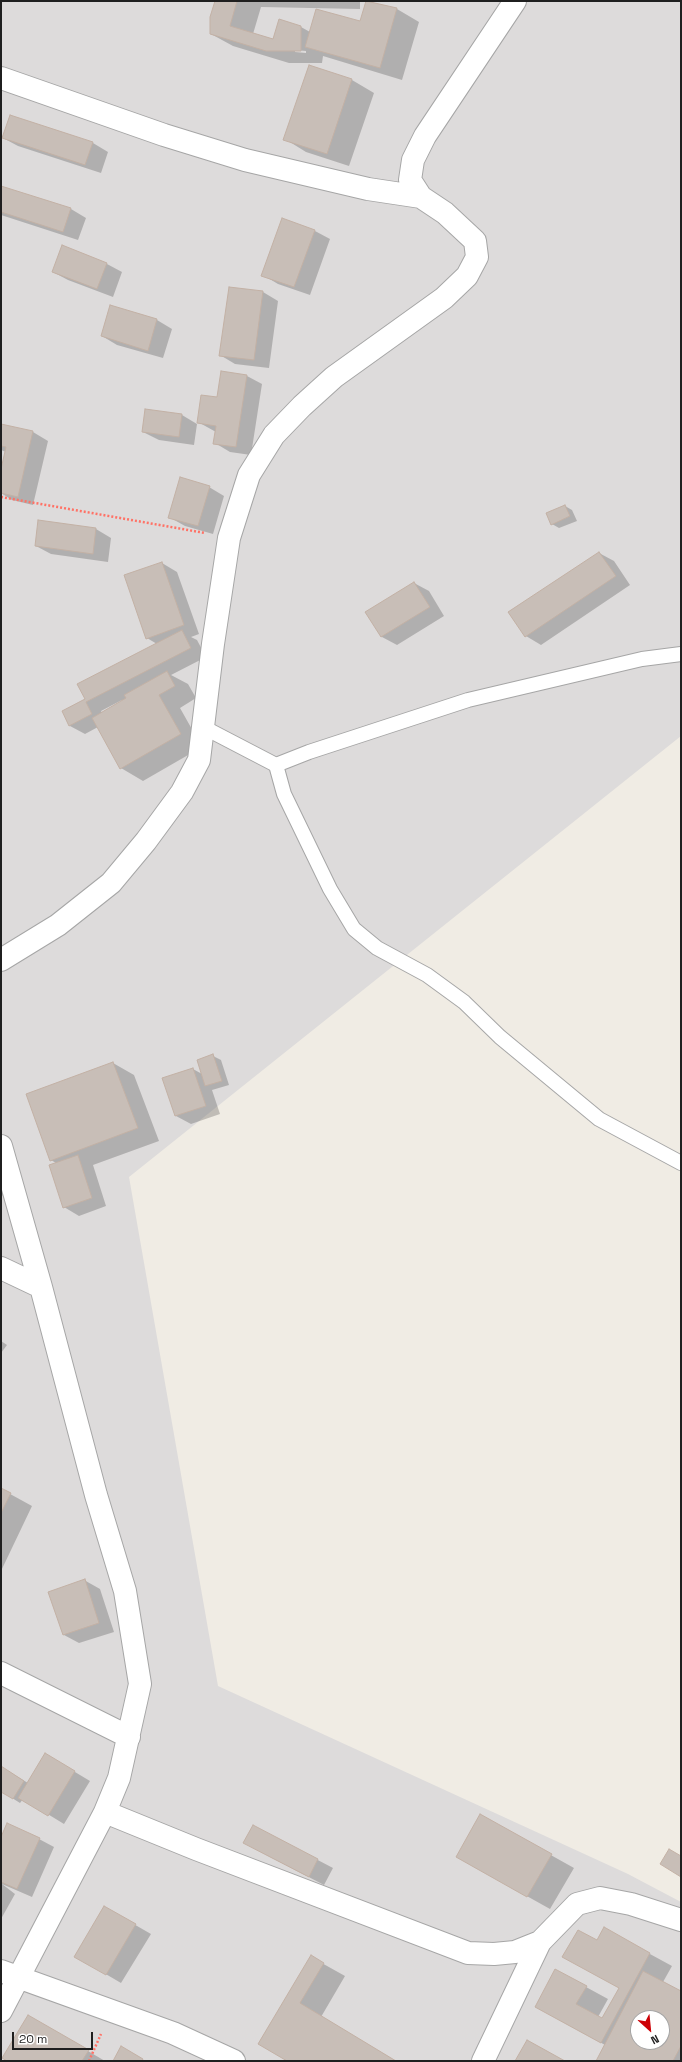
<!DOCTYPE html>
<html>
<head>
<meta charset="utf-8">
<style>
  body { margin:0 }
  #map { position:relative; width:682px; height:2062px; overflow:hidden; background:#f0ece4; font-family:"Space Grotesk",sans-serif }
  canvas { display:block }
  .frame { position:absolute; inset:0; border:2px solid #1f1f1f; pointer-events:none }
  .north { position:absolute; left:630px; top:2010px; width:40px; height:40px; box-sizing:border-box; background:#fff; border:1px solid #a5a5a5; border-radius:50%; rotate:153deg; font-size:11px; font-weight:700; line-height:16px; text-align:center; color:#1f1f1f }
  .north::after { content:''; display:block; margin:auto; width:14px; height:18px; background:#cd0006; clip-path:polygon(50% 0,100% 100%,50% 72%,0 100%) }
  .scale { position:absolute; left:12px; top:2032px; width:81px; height:18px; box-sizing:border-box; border:2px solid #1f1f1f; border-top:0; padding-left:5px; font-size:12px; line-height:14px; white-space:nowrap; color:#1f1f1f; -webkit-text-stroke:3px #fff; paint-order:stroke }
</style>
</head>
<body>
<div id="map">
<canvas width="682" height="2062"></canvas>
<div class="frame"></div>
<div class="north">N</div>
<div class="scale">20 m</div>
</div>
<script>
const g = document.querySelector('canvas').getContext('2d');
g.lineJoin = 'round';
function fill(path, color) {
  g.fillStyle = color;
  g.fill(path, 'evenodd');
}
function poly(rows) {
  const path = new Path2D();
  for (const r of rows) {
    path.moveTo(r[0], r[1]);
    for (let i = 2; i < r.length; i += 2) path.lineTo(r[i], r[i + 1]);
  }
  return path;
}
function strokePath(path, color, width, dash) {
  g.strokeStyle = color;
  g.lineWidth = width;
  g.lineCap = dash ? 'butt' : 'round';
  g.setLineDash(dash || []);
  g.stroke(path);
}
fill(poly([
  [1,1,681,1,681,736,129,1177,218,1686,628,1874,681,1902,681,2061,1,2061],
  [638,2018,662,2018,662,2042,638,2042]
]), '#dddbdb');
fill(poly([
  [216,1,360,1,360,9,261,7,253,34,274,40,280,20,301,27,310,32,361,22,367,1,397,9,419,22,402,80,323,56,322,63,289,63,233,46,211,34],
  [295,50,306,51,306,53,295,52],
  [309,66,352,80,374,93,349,166,306,152,285,139],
  [3,138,93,143,108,152,101,173,18,146],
  [1,187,71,209,86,218,78,240,1,215],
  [315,231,330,239,310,295,278,284,263,275],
  [63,247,107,264,122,272,113,297,68,280,53,272],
  [263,292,278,301,269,368,235,364,220,355],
  [111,306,157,320,172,329,163,358,117,345,102,336],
  [247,376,262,384,251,455,230,452,215,443,216,432,198,422,218,398],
  [182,415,197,424,194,445,159,440,143,432],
  [1,425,33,432,48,441,33,505,12,500,1,493,1,473,6,452,1,450],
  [209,487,224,496,213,534,185,526,169,517],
  [565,506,572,510,577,521,559,528,552,524],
  [39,521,96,529,111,538,108,562,51,554,36,546],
  [599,553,614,561,630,585,541,645,526,636],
  [162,563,177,572,199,634,191,637,197,640,206,657,171,675,188,684,196,698,180,708,202,747,143,781,121,768,98,727,85,734,70,726,63,711,86,699,157,644,147,638],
  [122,700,123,701,102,713,101,711],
  [414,583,429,591,444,616,397,645,382,637,366,612],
  [213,1056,221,1060,229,1085,212,1090,220,1114,191,1124,176,1116,164,1079,193,1069,202,1074],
  [113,1063,134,1075,159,1141,93,1165,106,1206,79,1216,64,1207,56,1163,51,1160],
  [1,1177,7,1194,1,1196],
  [1,1341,7,1345,1,1353],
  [1,1489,32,1506,1,1571],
  [84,1580,100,1589,114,1632,79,1643,64,1635],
  [60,1763,90,1781,64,1824,23,1799,20,1803,1,1791,1,1767,28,1783],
  [481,1816,574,1868,550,1909,457,1857],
  [253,1826,333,1868,324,1885,259,1851],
  [1,1839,39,1839,54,1847,32,1897,2,1884,15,1894,1,1919],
  [104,1907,151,1934,121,1983,75,1956],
  [604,1929,672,1966,663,1982,681,1992,681,2061,598,2061,605,2045,558,2019,586,1987,608,1999,598,2017,602,2019,620,1988,597,1941],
  [638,2018,662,2018,662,2042,638,2042],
  [311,1957,345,1976,321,2017,395,2061,289,2061,259,2043],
  [28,2016,105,2061,9,2061]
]), '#0003');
const building = poly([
  [215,1,237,1,230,26,273,39,279,19,301,26,301,51,266,51,210,34,210,17,215,1],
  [366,1,397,8,380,68,305,47,316,9,360,21,366,1],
  [309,65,352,79,327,154,283,140,309,65],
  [10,115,93,142,85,165,2,138,10,115],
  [1,186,71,208,63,232,1,212,1,186],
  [282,218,315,230,294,287,261,276,282,218],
  [62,245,107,263,97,289,52,272,62,245],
  [229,287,263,291,254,360,219,356,229,287],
  [110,305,157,319,148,351,101,336,110,305],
  [221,371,247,375,236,447,213,444,216,426,197,423,201,395,217,397,221,371],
  [145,409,182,414,179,437,142,432,145,409],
  [1,424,33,431,18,497,1,493,1,469,6,447,1,446,1,424],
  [180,477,210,486,198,526,168,518,180,477],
  [565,505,570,516,551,525,546,513,565,505],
  [38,520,96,528,93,554,35,546,38,520],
  [599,552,616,576,525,637,508,612,599,552],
  [162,562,184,625,146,639,124,575,162,562],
  [414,582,430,607,381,637,365,612,414,582],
  [182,630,191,648,86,702,92,714,69,726,62,711,85,699,77,684,182,630],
  [167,671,175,686,159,695,181,734,120,769,92,718,126,698,124,695,167,671],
  [213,1054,222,1081,205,1086,197,1060,213,1054],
  [113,1062,138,1128,50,1161,26,1094,113,1062],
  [193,1068,206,1106,175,1116,162,1078,193,1068],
  [78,1155,92,1198,63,1208,49,1165,78,1155],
  [1,1488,11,1493,1,1513,1,1488],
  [85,1579,99,1623,63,1635,48,1592,85,1579],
  [45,1753,75,1771,48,1816,18,1798,45,1753],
  [1,1766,24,1781,13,1799,1,1792,1,1766],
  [480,1814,552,1854,527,1897,456,1857,480,1814],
  [7,1823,40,1838,17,1889,1,1882,1,1837,7,1823],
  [253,1825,318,1859,309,1877,243,1843,253,1825],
  [669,1849,681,1856,681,1877,660,1864,669,1849],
  [104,1906,136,1924,106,1975,74,1957,104,1906],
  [604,1927,650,1953,601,2043,535,2007,555,1969,587,1986,576,2004,602,2018,619,1988,562,1957,578,1930,597,1940,604,1927],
  [311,1955,324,1963,300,2003,396,2061,287,2061,258,2044,311,1955],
  [643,1971,681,1991,681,2046,673,2061,596,2061,643,1971],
  [638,2018,662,2018,662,2042,638,2042,638,2018],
  [28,2015,89,2050,82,2061,7,2061,2,2058,28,2015],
  [527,2040,565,2061,515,2061,527,2040],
  [121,2046,143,2059,142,2061,113,2061,121,2046]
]);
fill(building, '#c8beb7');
strokePath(building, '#c3b1a5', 1);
const lane = poly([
  [203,727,276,765,309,752,468,700,642,659,681,654],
  [276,765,284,794,330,889,354,929,377,948,427,975,464,1002,500,1037,599,1119,681,1163]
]);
const street = poly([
  [1,78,164,135,245,160,368,189,421,197],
  [1,960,58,925,111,883,146,841,182,792,199,760,213,644,229,538,249,475,274,435,302,406,334,377,444,298,467,276,477,257,475,241,445,213,421,197,410,180,413,160,425,136,515,1],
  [1,1146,41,1287,96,1495,125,1591,140,1684,119,1778,105,1812,1,2011],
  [1,1268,41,1287],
  [1,1673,129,1737],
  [105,1812,196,1849,468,1953,494,1954,515,1952,540,1942,577,1904,600,1898,631,1904,681,1920],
  [1,1971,173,2033,234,2061],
  [483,2061,540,1942]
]);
strokePath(lane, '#a6a6a6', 16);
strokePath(street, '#a6a6a6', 24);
strokePath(poly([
  [1,497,205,533],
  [89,2061,101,2034]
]), '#ff7266', 2.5, [2, 2]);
strokePath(lane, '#fff', 14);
strokePath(street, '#fff', 22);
</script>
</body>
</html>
